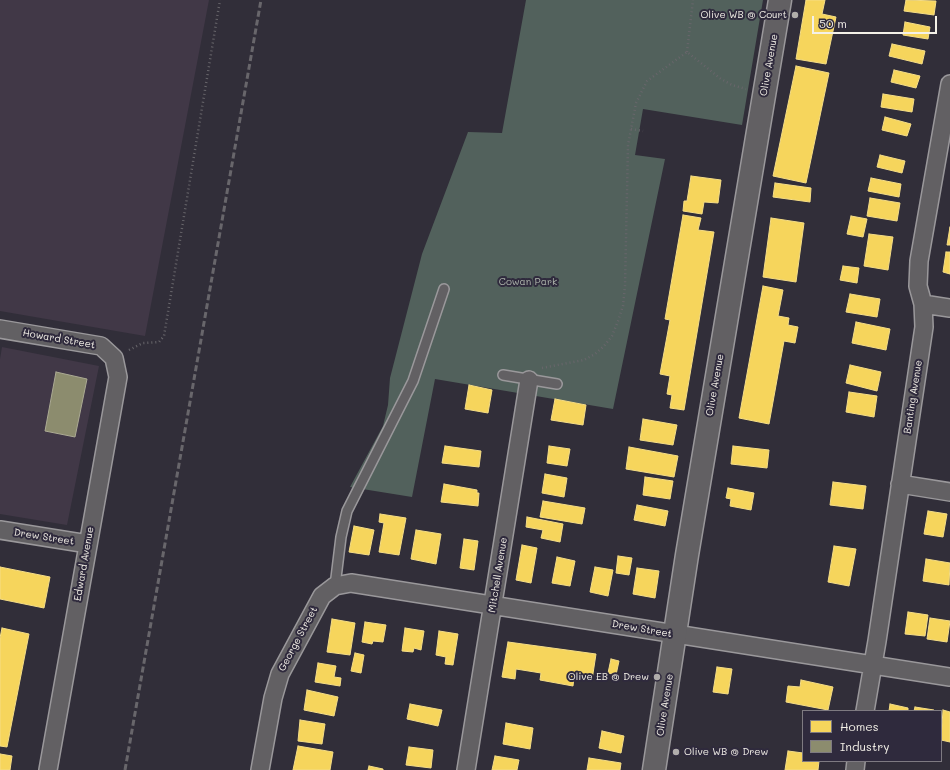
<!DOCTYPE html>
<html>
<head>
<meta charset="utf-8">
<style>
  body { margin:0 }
  #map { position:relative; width:950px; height:770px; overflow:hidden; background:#312e39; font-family:Mali,sans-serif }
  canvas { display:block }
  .legend { position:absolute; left:802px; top:710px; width:140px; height:52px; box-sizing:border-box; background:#2f2a3d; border:1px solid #7e7a81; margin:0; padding:5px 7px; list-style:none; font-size:12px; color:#f4f1e8 }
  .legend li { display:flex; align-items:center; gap:8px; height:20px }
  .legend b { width:20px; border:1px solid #7e7a81 }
  .scale { position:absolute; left:812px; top:16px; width:125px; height:18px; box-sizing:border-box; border:2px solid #f4f1e8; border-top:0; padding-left:5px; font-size:12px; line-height:14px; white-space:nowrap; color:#f4f1e8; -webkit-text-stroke:3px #2f2a3d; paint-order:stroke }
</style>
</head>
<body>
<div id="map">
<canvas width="950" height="770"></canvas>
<ul class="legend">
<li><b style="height:11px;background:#f6d55c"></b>Homes</li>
<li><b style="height:11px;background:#8c8c6e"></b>Industry</li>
</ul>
<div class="scale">50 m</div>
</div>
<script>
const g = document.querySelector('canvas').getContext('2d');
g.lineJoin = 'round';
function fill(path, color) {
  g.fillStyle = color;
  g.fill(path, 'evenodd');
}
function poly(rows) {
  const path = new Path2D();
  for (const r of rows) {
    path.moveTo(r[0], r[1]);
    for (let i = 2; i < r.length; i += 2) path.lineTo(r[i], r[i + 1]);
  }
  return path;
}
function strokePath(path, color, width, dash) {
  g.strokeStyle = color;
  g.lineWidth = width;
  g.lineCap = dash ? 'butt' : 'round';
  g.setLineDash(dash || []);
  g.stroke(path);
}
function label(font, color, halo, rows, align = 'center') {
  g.font = font + ' Mali,sans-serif';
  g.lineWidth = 4;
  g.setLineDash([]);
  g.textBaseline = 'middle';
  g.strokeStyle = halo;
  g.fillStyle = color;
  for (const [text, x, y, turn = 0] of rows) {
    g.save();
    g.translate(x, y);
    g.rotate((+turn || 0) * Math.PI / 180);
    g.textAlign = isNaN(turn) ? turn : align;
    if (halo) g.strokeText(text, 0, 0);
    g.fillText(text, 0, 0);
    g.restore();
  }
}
fill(poly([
  [0,0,209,0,145,336,0,311],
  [2,347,99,366,67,525,0,514,0,359]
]), '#413847');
fill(poly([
  [526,0,763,0,742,125,643,109,635,155,665,159,613,409,435,379,412,497,350,487,383,426,388,405,390,378,422,254,468,132,502,133]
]), '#52615c');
const homes = poly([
  [806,0,825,0,822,14,836,17,826,64,796,59,806,0],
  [906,0,936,1,934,15,904,11,906,0],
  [905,22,930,27,928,39,903,35,905,22],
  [892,44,925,51,922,64,889,56,892,44],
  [796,66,829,73,806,183,773,176,796,66],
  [894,70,920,76,916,88,891,82,894,70],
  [883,94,914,99,912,112,881,107,883,94],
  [885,117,911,124,907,136,882,130,885,117],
  [880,155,905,161,902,173,877,167,880,155],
  [691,176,721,180,718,203,704,202,702,214,683,211,684,201,687,201,691,176],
  [871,178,901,184,899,197,868,191,871,178],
  [775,183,811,188,810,202,773,197,775,183],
  [870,198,900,203,897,221,867,216,870,198],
  [683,215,701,218,698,230,714,232,684,410,670,408,672,395,667,394,670,376,660,374,670,320,665,319,683,215],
  [851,216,867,219,863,237,847,234,851,216],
  [771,218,804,223,796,282,763,277,771,218],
  [950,227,950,245,947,245,950,227],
  [869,234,893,237,888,270,864,266,869,234],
  [946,252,950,252,950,274,943,272,946,252],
  [843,266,859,268,857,283,840,280,843,266],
  [763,286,783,290,778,316,789,318,788,325,798,327,795,343,784,341,769,424,739,418,763,286],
  [850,294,880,299,877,317,846,312,850,294],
  [856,322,890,329,886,350,852,343,856,322],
  [850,365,881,372,877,391,846,383,850,365],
  [469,385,492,390,488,413,465,409,469,385],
  [849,392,877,396,874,417,846,412,849,392],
  [555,399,586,405,583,425,551,420,555,399],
  [643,419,677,425,673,445,640,440,643,419],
  [445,446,481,451,479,467,442,463,445,446],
  [549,446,570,449,567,466,547,463,549,446],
  [733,446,769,450,767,468,731,464,733,446],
  [629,447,678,456,674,477,626,469,629,447],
  [545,474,567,478,564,497,542,493,545,474],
  [645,477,673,481,670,499,643,495,645,477],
  [833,482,866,486,863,509,830,505,833,482],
  [444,484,477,490,477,493,479,493,478,506,441,502,444,484],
  [728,488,754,493,751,510,730,506,731,499,726,498,728,488],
  [543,501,585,508,582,524,540,517,543,501],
  [637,505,668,511,665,526,634,520,637,505],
  [928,511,947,514,943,537,924,534,928,511],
  [380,514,406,518,399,555,379,552,384,523,379,522,380,514],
  [527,517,563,524,560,542,541,538,543,530,526,527,527,517],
  [354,526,374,530,369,555,349,552,354,526],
  [416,530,441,534,436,564,411,559,416,530],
  [464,539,478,541,474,570,460,568,464,539],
  [522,545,537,548,531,583,516,580,522,545],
  [834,546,856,549,849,586,828,582,834,546],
  [618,556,632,558,629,575,616,573,618,556],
  [557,557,575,561,570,586,552,583,557,557],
  [926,559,950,563,949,585,923,581,926,559],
  [0,567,50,577,44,608,0,599,0,567],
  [595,567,613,570,608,596,590,592,595,567],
  [637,568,659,571,655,598,633,594,637,568],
  [908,612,928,615,925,636,905,634,908,612],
  [930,618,950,621,947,642,927,639,930,618],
  [332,619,355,623,350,655,327,652,332,619],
  [365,622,386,625,383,642,373,641,372,644,362,642,365,622],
  [2,628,29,634,7,747,0,746,0,638,2,628],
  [405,628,424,631,421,650,414,648,413,652,402,651,405,628],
  [439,631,458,634,453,665,445,664,446,657,436,655,439,631],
  [508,642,596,654,592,680,574,677,573,686,540,680,541,673,516,669,515,679,502,677,508,642],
  [355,653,364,655,361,673,351,671,355,653],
  [611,659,619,661,616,675,608,673,611,659],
  [318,663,336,666,334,677,341,678,340,686,315,682,318,663],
  [717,667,732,669,728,694,713,692,717,667],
  [801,680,833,687,828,710,786,702,788,686,800,687,801,680],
  [307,690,338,697,334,716,304,710,307,690],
  [410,704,442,710,438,726,407,719,410,704],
  [890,704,908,708,908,711,889,711,890,704],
  [915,707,934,710,933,711,914,711,915,707],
  [943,710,950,712,950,742,941,740,943,710],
  [300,720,325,724,322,744,298,741,300,720],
  [506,723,533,728,530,749,503,744,506,723],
  [602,731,624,736,621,753,599,748,602,731],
  [298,746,333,752,330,770,293,770,298,746],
  [409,747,433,750,431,768,406,765,409,747],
  [788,751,803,753,803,761,819,761,818,770,785,770,788,751],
  [0,754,12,756,10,770,0,770,0,754],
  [495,756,519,760,517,770,492,770,495,756],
  [589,758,621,763,620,770,587,770,589,758],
  [369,766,383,769,383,770,368,770,369,766]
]);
fill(homes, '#f6d55c');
strokePath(homes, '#f5dd86', 1);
const industry = poly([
  [56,372,87,379,75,437,45,431,56,372]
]);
fill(industry, '#8c8c6e');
strokePath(industry, '#abaa93', 1);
const lane = poly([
  [503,375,557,384],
  [335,586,341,537,347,511,413,381,444,289]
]);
const street = poly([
  [923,304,950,308],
  [0,329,101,346,114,358,118,377,48,770],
  [900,484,950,492],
  [0,530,88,544],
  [865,711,877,641,924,327,923,304,918,286,919,261,950,84],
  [260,770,273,698,280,674,322,596,335,586,351,583,950,677],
  [466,770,529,380],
  [855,770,856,761]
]);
const secondary = poly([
  [654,770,687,555,780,0]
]);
strokePath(lane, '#9a989b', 12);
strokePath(street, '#9a989b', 20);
strokePath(secondary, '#9a989b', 25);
strokePath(poly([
  [687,52,693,0],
  [631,129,643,131],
  [129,350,143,343,159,342,164,336,220,0],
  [542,368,584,360,595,354,604,346,612,336,618,321,623,306,625,286,628,145,636,103,647,81,687,52,721,79,732,85,746,89]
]), '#68666b', 2.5, [1, 3]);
strokePath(lane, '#626063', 9);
strokePath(street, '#626063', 17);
strokePath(secondary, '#626063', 22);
strokePath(poly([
  [125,770,261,0]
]), '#68666b', 3, [6, 3]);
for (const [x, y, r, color] of [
  [795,15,4,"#b0adab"],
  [657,677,4,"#b0adab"],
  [676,752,4,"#b0adab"]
]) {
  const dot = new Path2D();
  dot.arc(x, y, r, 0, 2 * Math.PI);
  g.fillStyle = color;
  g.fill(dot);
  strokePath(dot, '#2f2a3d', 1.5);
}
label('10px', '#f4f1e8', '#2f2a3d', [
  ["Olive WB @ Court",787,15],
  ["Olive EB @ Drew",649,677],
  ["Olive WB @ Drew",684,752,"left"]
], 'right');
label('10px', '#f4f1e8', '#2f2a3d', [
  ["Olive Avenue",769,65,-80],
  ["Howard Street",59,339,10],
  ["Olive Avenue",715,385,-80],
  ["Banting Avenue",913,397,-81],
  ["Drew Street",44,537,9],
  ["Edward Avenue",84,564,-80],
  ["Mitchell Avenue",498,575,-81],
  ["Drew Street",642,629,10],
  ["George Street",298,639,-62],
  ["Olive Avenue",665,705,-81]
]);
label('10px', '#adb4ab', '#2f2a3d', [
  ["Cowan Park",528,282]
]);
</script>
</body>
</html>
